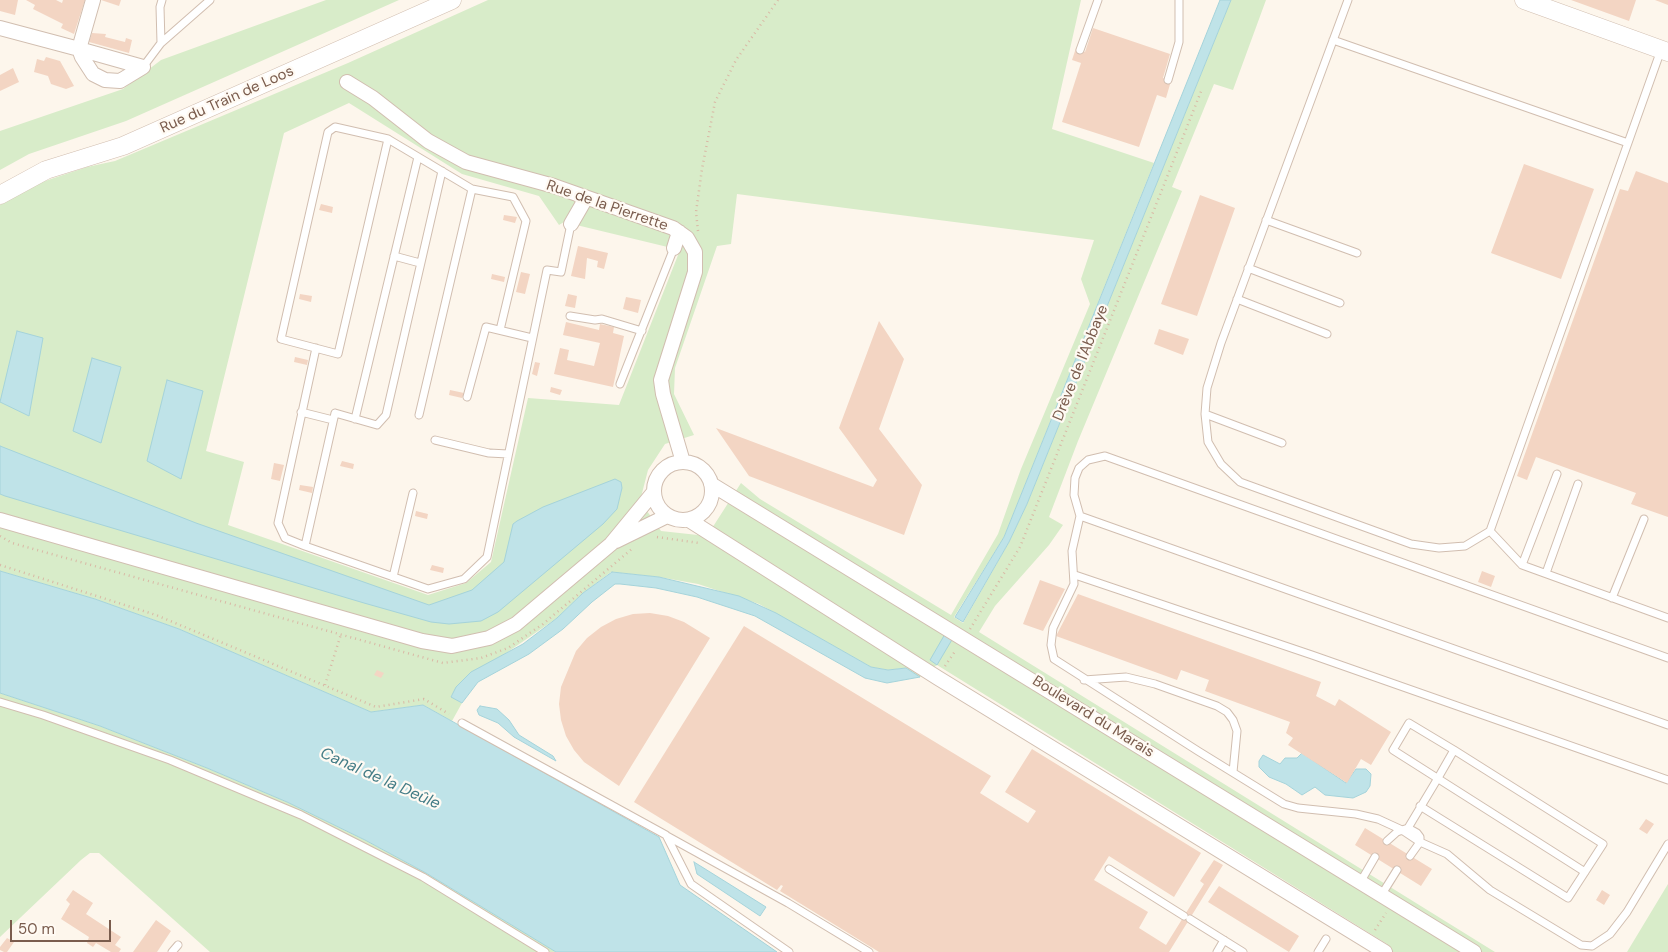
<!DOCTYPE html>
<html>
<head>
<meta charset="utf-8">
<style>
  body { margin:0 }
  #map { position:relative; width:1668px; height:952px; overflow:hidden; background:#fdf6ec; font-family:"DM Sans",sans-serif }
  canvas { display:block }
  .scale { position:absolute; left:10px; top:920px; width:101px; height:22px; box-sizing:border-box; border:2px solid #7a5c4d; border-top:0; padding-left:6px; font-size:15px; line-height:18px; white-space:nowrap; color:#7a5c4d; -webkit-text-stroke:4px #fffaf3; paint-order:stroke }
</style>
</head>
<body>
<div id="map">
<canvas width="1668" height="952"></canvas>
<div class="scale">50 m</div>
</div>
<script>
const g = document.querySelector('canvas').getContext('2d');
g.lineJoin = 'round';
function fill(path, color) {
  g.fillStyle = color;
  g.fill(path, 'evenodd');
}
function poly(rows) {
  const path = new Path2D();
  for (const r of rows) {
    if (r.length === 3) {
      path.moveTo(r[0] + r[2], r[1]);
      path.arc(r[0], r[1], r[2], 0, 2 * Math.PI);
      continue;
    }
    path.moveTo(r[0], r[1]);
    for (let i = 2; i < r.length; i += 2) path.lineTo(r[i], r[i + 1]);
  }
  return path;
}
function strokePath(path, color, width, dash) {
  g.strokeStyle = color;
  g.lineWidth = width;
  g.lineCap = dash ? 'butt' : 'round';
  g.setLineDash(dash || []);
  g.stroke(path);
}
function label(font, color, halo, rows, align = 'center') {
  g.font = font + ' "DM Sans",sans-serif';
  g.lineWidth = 4.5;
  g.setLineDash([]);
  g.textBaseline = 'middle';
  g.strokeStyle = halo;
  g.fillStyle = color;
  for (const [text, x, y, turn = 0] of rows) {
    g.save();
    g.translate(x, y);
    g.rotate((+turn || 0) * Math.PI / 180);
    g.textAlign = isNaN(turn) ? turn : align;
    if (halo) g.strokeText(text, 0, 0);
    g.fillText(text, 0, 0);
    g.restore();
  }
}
fill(poly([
  [326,0,399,0,126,121,29,154,0,170,0,131,123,89,161,60],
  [488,0,1081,0,1052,129,1154,163,1004,537,954,617,963,623,1009,542,1027,504,1231,0,1266,0,1233,90,1214,84,1172,187,1182,191,1078,441,1049,517,1063,525,1049,545,995,606,979,632,1495,952,1386,952,1387,944,937,665,920,677,906,668,888,670,871,667,759,604,698,584,659,577,611,572,583,593,557,618,499,658,451,696,462,703,452,721,423,705,371,712,179,629,95,599,0,571,0,205,33,185,87,167,115,161,348,63],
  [349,103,462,174,539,196,559,225,564,222,680,250,619,405,528,398,491,562,466,583,428,595,228,525,244,462,206,451,284,133],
  [737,194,1094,240,1081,279,1090,304,1021,469,998,534,951,615,760,499,741,483,707,536,661,531,640,501,648,470,665,444,694,435,674,394,675,368,717,246,731,244],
  [0,693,100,726,207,768,287,802,365,840,426,873,556,952,210,952,99,853,90,853,81,860,0,937],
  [1668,884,1668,952,1627,952]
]), '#d8ecc9');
const water = poly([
  [1220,0,1231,0,1027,504,1009,542,963,622,955,617,1004,537,1220,0],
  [17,331,43,338,29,416,0,402,17,331],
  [92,358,121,367,101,443,73,431,92,358],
  [167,380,203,391,181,479,147,461,167,380],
  [0,446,196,523,429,605,472,590,504,562,513,524,517,521,543,507,615,479,621,482,622,488,617,509,603,524,498,612,481,621,449,624,431,622,364,603,5,496,0,494,0,446],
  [0,571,95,599,179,629,371,712,423,705,659,837,680,885,777,952,556,952,426,873,365,840,287,802,207,768,100,726,0,693,0,571],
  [612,572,659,577,739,596,776,613,871,667,888,670,906,668,920,677,887,683,865,678,755,616,697,597,656,588,620,584,615,584,592,602,563,629,529,654,478,682,462,703,451,697,456,687,471,672,523,644,557,618,583,593,612,572],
  [945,634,953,638,937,665,930,660,945,634],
  [480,706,497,709,509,720,519,735,553,756,556,761,514,737,498,723,479,715,477,710,480,706],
  [1302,753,1346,783,1356,769,1366,769,1371,774,1370,786,1366,792,1353,798,1325,795,1315,787,1302,795,1286,784,1269,777,1259,767,1259,761,1263,755,1280,764,1285,758,1297,758,1302,753],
  [694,862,766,907,760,916,697,874,694,862]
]);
fill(water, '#bfe3e8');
strokePath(water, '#a5d3da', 1);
fill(poly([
  [0,0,18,0,15,15,0,11],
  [26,0,56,0,62,3,63,0,85,0,74,34,61,28,63,24,33,9,35,5],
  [101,0,121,0,119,6],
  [1571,0,1636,0,1629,21],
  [1655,0,1668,0,1668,5],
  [1093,28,1170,54,1163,78,1171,81,1166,98,1157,95,1139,147,1062,122,1081,63,1072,60,1076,48,1085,52],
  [92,33,106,34,105,37,125,42,126,38,132,40,129,53,89,42],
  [46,57,60,61,74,86,66,89,51,84,48,76,34,72,37,59,44,61],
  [13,68,19,82,0,91,0,75],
  [1524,164,1594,189,1561,279,1491,253],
  [1636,171,1668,183,1668,517,1631,504,1636,493,1536,457,1527,480,1517,476,1620,189,1628,191],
  [1200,195,1235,208,1197,316,1161,304],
  [321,204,333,207,332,213,319,210],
  [504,215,517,217,515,223,503,220],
  [578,246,608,253,604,269,597,267,598,261,587,258,585,279,571,276],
  [521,272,530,274,525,294,516,292],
  [492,274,505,277,504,282,491,279],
  [300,294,312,296,311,302,299,299],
  [568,294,577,296,575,308,565,306],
  [626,297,641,300,638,313,623,309],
  [879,321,904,359,879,429,922,485,904,535,749,476,716,428,873,487,877,480,839,428],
  [566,322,599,330,600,324,614,327,613,333,624,336,613,387,554,374,560,348,569,350,567,360,594,366,600,343,563,335],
  [1159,329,1189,339,1183,355,1154,344],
  [295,357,308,360,307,365,294,362],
  [535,362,540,363,537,376,532,374],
  [551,387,562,390,560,395,550,392],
  [450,390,464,393,462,398,449,395],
  [342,461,354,464,353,469,340,466],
  [274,463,284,465,280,481,271,479],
  [300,485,313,487,312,493,299,490],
  [416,511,428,514,427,519,415,516],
  [432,565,444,568,443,573,430,570],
  [1482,571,1495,576,1491,587,1478,582],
  [1040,580,1065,589,1043,631,1023,624],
  [1078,594,1321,682,1316,696,1335,706,1339,699,1391,732,1371,765,1361,759,1347,783,1288,745,1293,738,1286,733,1290,722,1205,691,1209,680,1181,670,1177,680,1056,636],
  [650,613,668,616,684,622,710,638,619,786,584,762,574,750,566,736,561,720,559,704,561,687,576,651,587,638,601,627,616,619,633,614],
  [744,626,991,776,980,793,1028,823,1036,811,1005,792,1032,749,1201,853,1174,897,1109,856,1094,880,1148,912,1139,928,1166,945,1204,884,1200,881,1214,860,1223,865,1169,952,879,952,780,891,783,886,781,885,777,890,634,802],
  [377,670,384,673,381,678,374,675],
  [1646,819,1654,824,1647,834,1639,829],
  [1365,828,1432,869,1421,886,1355,845],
  [1219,886,1299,936,1289,952,1208,902],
  [73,890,93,903,86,914,121,937,115,945,121,949,119,952,111,952,96,943,93,947,87,943,89,937,61,919,70,904,66,900],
  [1602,890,1610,895,1604,905,1596,900],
  [156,920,171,931,157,952,133,952],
  [7,938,14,942,7,952,4,952,0,950,0,947]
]), '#f3d5c3');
const service = poly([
  [1333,40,1628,143],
  [161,43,160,7,162,0],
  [1080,50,1098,0],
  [1661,50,1490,531,1522,565,1668,618],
  [143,67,161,43,210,0],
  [1168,80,1179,42,1179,0],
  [388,139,338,354,281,339,328,132,335,127,388,139,472,189,513,197,526,221,500,330],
  [1266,220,1357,253],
  [394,256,420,263],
  [1248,268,1340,303],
  [1237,299,1327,334],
  [570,316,595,320,602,319,642,331],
  [316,348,278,523,285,538,305,546,335,413,377,425,386,415,442,171],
  [620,384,674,248],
  [467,397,486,327,532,338],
  [301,412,333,420],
  [1205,414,1208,442,1221,464,1240,482,1411,544,1439,548,1465,546,1490,531],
  [419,415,472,189],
  [355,419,418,157],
  [435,440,489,453,508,454],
  [1282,443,1205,414,1207,388,1221,343,1348,0],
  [1080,516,1668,725],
  [305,546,428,589,464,579,487,557,547,270,561,272,571,224],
  [1522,565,1557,474],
  [1546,573,1578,484],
  [1075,575,1312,655,1668,780],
  [393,577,413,493],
  [1612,598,1644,519],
  [1668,658,1105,456,1088,460,1079,468,1075,478,1074,495,1080,516,1072,551,1074,584,1053,628,1051,645,1054,659,1198,751,1284,804,1298,808,1356,814,1378,819,1402,830,1420,842,1447,854,1490,890,1581,945,1592,946,1610,934,1627,912,1668,844],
  [1084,680,1126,677,1155,684,1217,706,1227,712,1233,720,1237,731,1233,772],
  [0,702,43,715,170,760,301,815,423,877,545,952],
  [462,723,666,835,691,884,789,952],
  [1454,750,1409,723,1393,750,1585,872],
  [1408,828,1417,833,1420,837,1420,842,1410,856],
  [667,836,788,903,869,952],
  [1387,841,1397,832,1408,828,1438,778,1454,750,1603,844,1568,898,1420,806],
  [1109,869,1184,916],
  [1361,881,1375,857],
  [1382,894,1397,870],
  [1190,919,1243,952],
  [172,952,178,945],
  [1217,952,1224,940],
  [1318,952,1326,939]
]);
const minor = poly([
  [0,28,79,49,143,67,120,81,105,80,93,74,82,57,79,49,93,0],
  [347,82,373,98,428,141,466,162,554,186,673,228,687,238,695,252,695,272,661,380,663,394,683,462],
  [571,224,586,198],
  [674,248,679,232],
  [683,491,29],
  [711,484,1474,952],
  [0,520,422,641,452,646,489,638,516,624,611,544,653,493],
  [689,520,938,678,1385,952],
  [616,541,667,516]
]);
const tertiary = poly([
  [1524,0,1668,52],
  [0,195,46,170,123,146,452,0]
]);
strokePath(service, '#d1beb0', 9);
strokePath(minor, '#d1beb0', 16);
strokePath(tertiary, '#d1beb0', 19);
strokePath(poly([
  [698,231,696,212,702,169,715,102,736,60,778,0],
  [0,536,12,543,443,663,481,658,508,648,543,624,633,548],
  [657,537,699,543],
  [0,565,156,615,376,707,424,699,449,714],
  [970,629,1020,547,1202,89],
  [945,666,956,650],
  [325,685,341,634],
  [1375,930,1386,913]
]), '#d9b8a5', 2.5, [1, 4]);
strokePath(service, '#fff', 7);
strokePath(minor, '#fff', 14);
strokePath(tertiary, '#fff', 18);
label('15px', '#7a5c4d', '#fffaf3', [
  ["Rue du Train de Loos",227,100,-24],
  ["Rue de la Pierrette",607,206,19],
  ["Drève de l'Abbaye",1081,363,-68],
  ["Boulevard du Marais",1093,717,32]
]);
label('italic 16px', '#437c86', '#fffaf3', [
  ["Canal de la Deûle",380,779,24]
]);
</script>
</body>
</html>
